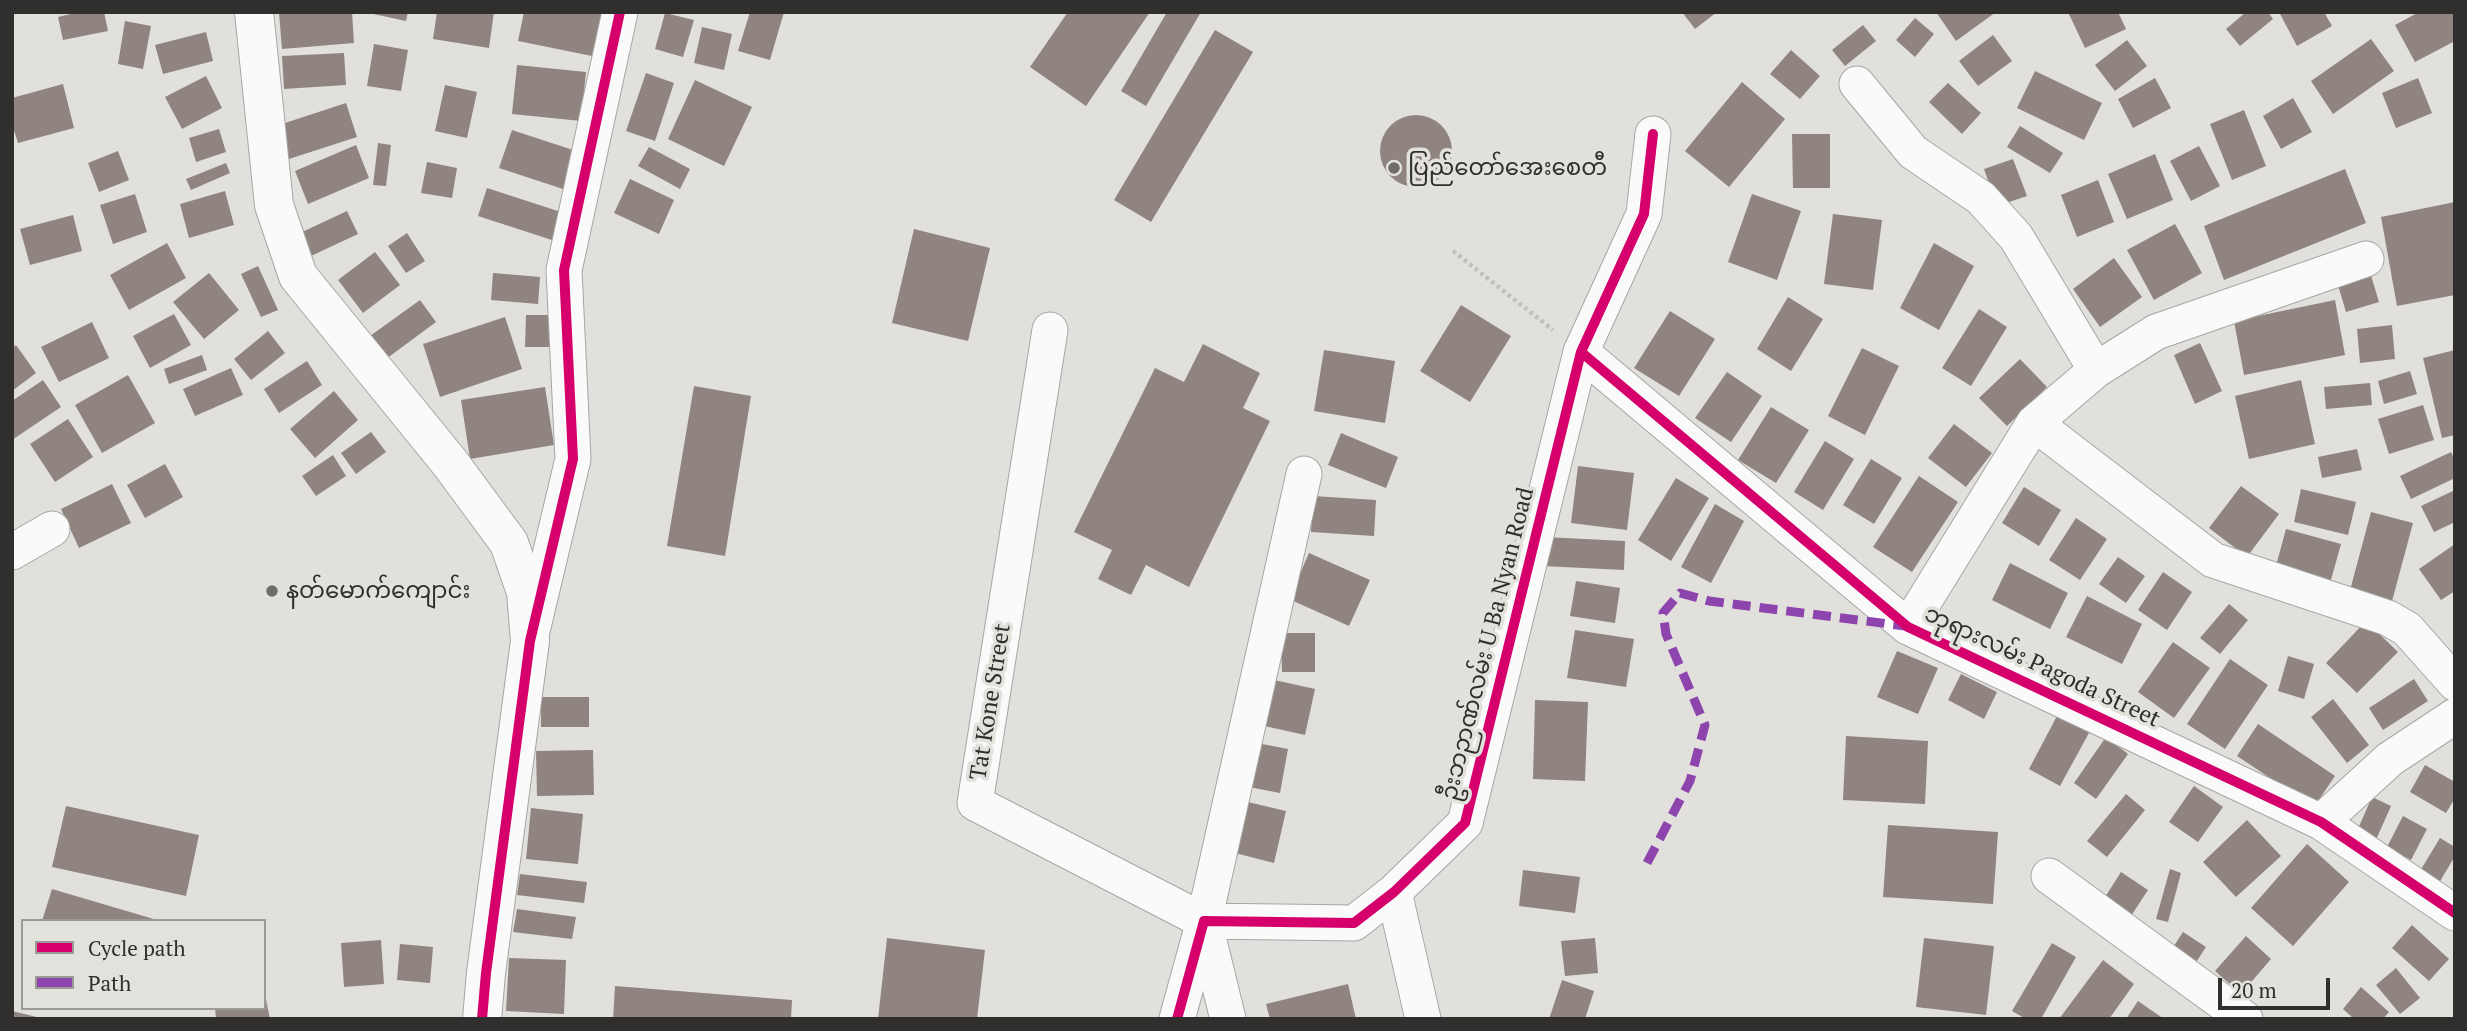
<!DOCTYPE html>
<html>
<head>
<meta charset="utf-8">
<style>
  body { margin:0 }
  #map { position:relative; width:2467px; height:1031px; overflow:hidden; background:#e1e0dd; font-family:"PT Serif",serif }
  canvas { display:block }
  .frame { position:absolute; inset:0; border:14px solid #302f2e; pointer-events:none }
  .legend { position:absolute; left:21px; top:919px; width:245px; height:91px; box-sizing:border-box; background:#e2e1dc; border:2px solid #9b9a96; margin:0; padding:9px 12px; list-style:none; font-size:21px; color:#302f2e }
  .legend li { display:flex; align-items:center; gap:14px; height:35px }
  .legend b { width:35px; border:2px solid #9b9a96 }
  .scale { position:absolute; left:2218px; top:978px; width:112px; height:32px; box-sizing:border-box; border:4px solid #302f2e; border-top:0; padding-left:9px; font-size:21px; line-height:24px; white-space:nowrap; color:#302f2e; -webkit-text-stroke:5px #e2e1dc; paint-order:stroke }
</style>
</head>
<body>
<div id="map">
<canvas width="2467" height="1031"></canvas>
<div class="frame"></div>
<ul class="legend">
<li><b style="height:9px;background:#d6006c"></b>Cycle path</li>
<li><b style="height:9px;background:#8e44ad"></b>Path</li>
</ul>
<div class="scale">20 m</div>
</div>
<script>
const g = document.querySelector('canvas').getContext('2d');
g.lineJoin = 'round';
function fill(path, color) {
  g.fillStyle = color;
  g.fill(path, 'evenodd');
}
function poly(rows) {
  const path = new Path2D();
  for (const r of rows) {
    if (r.length === 3) {
      path.moveTo(r[0] + r[2], r[1]);
      path.arc(r[0], r[1], r[2], 0, 2 * Math.PI);
      continue;
    }
    path.moveTo(r[0], r[1]);
    for (let i = 2; i < r.length; i += 2) path.lineTo(r[i], r[i + 1]);
  }
  return path;
}
function strokePath(path, color, width, dash) {
  g.strokeStyle = color;
  g.lineWidth = width;
  g.lineCap = dash ? 'butt' : 'round';
  g.setLineDash(dash || []);
  g.stroke(path);
}
function label(font, color, halo, rows, align = 'center') {
  g.font = font + ' "PT Serif","Noto Sans Myanmar",serif';
  g.lineWidth = 7;
  g.setLineDash([]);
  g.textBaseline = 'middle';
  g.strokeStyle = halo;
  g.fillStyle = color;
  for (const [text, x, y, turn = 0] of rows) {
    g.save();
    g.translate(x, y);
    g.rotate((+turn || 0) * Math.PI / 180);
    g.textAlign = isNaN(turn) ? turn : align;
    if (halo) g.strokeText(text, 0, 0);
    g.fillText(text, 0, 0);
    g.restore();
  }
}
fill(poly([
  [79,12,104,12,108,31,63,40,58,17],
  [352,12,354,43,282,49,279,13],
  [364,12,408,12,406,21],
  [437,12,494,12,489,48,433,39],
  [524,12,602,12,597,57,518,41],
  [750,12,784,12,770,60,738,51],
  [1068,12,1150,12,1086,106,1030,67],
  [1167,12,1201,12,1146,106,1121,91],
  [1682,12,1717,12,1695,29],
  [1936,12,1996,12,1956,41],
  [2068,12,2118,12,2126,29,2085,48],
  [2246,12,2268,12,2273,19,2240,46,2226,29],
  [2279,12,2324,12,2332,26,2297,46],
  [2419,12,2454,12,2455,41,2415,62,2395,25],
  [665,13,694,20,683,57,655,49],
  [1915,18,1934,34,1915,57,1896,40],
  [125,21,151,26,143,69,118,64],
  [1863,25,1876,41,1845,66,1832,50],
  [702,27,732,34,724,70,694,63],
  [1215,30,1253,52,1151,222,1114,200],
  [206,32,213,61,163,74,155,45],
  [1993,35,2012,61,1978,86,1959,61],
  [2371,39,2394,71,2333,114,2311,81],
  [2127,40,2147,66,2115,91,2095,65],
  [374,44,408,50,401,91,367,86],
  [1791,50,1820,76,1800,99,1770,74],
  [344,53,346,85,284,89,282,56],
  [517,65,586,72,581,121,512,114],
  [2035,71,2102,103,2084,140,2017,108],
  [646,73,674,83,655,141,626,131],
  [206,76,222,108,182,129,165,97],
  [2155,78,2171,108,2133,128,2118,99],
  [2418,78,2432,113,2396,128,2382,93],
  [695,80,752,107,724,166,668,139],
  [1742,82,1785,119,1729,187,1685,151],
  [1948,83,1981,113,1962,134,1929,102],
  [63,84,74,128,18,143,12,124,12,98],
  [445,85,477,92,467,138,435,131],
  [2293,98,2312,132,2281,149,2263,116],
  [346,103,357,137,289,159,279,125],
  [2244,110,2266,166,2232,180,2210,124],
  [1416,151,36],
  [2020,126,2063,153,2050,173,2007,147],
  [219,129,226,152,196,162,189,138],
  [512,130,576,151,563,189,499,168],
  [1792,134,1830,134,1830,188,1793,188],
  [378,143,391,145,386,186,373,185],
  [356,145,369,178,308,204,295,171],
  [2199,146,2220,186,2191,201,2170,161],
  [649,147,690,169,680,189,638,166],
  [118,151,129,180,99,192,88,163],
  [2155,154,2173,200,2127,219,2108,174],
  [2013,159,2027,196,1997,206,1984,169],
  [427,162,457,168,452,198,421,193],
  [226,163,230,173,191,190,186,179],
  [2345,169,2366,223,2224,280,2204,226],
  [630,179,674,200,659,234,614,213],
  [2098,180,2114,222,2077,237,2061,195],
  [487,188,564,213,555,241,478,216],
  [225,191,234,225,189,238,180,204],
  [135,194,147,232,113,244,100,205],
  [1752,194,1801,211,1777,280,1728,262],
  [2455,202,2455,295,2397,306,2381,217],
  [347,211,358,234,311,256,300,233],
  [1833,214,1882,220,1873,290,1824,284],
  [73,215,82,251,30,265,20,229],
  [2175,224,2202,273,2154,300,2127,250],
  [914,229,990,248,968,341,892,323],
  [407,233,425,261,406,273,388,246],
  [167,243,186,278,129,310,110,275],
  [1934,243,1974,266,1939,330,1900,308],
  [375,252,400,285,363,313,338,280],
  [2114,258,2142,297,2100,327,2073,289],
  [258,266,278,310,261,317,241,274],
  [2370,272,2379,302,2346,312,2337,282],
  [209,273,239,310,204,339,173,302],
  [493,273,540,277,538,304,491,300],
  [1788,297,1823,319,1791,371,1757,349],
  [420,300,436,322,386,359,370,336],
  [2335,300,2345,355,2244,375,2234,321],
  [1461,305,1511,336,1470,402,1420,371],
  [1979,309,2007,327,1971,386,1942,368],
  [1670,311,1715,339,1679,396,1634,368],
  [174,314,191,345,150,368,133,336],
  [526,315,556,315,554,347,525,347],
  [505,317,522,369,440,397,423,344],
  [92,322,109,358,59,382,41,347],
  [2392,325,2395,359,2360,363,2357,329],
  [268,331,285,353,251,380,234,359],
  [2200,343,2222,391,2195,404,2174,355],
  [1203,344,1260,373,1243,408,1270,421,1189,587,1146,565,1131,595,1098,579,1112,550,1074,532,1155,368,1184,382],
  [16,345,36,373,12,391,12,348],
  [1862,348,1899,366,1865,435,1828,416],
  [1324,350,1395,361,1385,423,1314,411],
  [2455,350,2455,435,2442,438,2423,358],
  [202,355,207,370,169,384,164,369],
  [2020,359,2047,387,2007,426,1979,398],
  [307,361,322,385,279,413,264,389],
  [231,368,243,395,195,416,183,389],
  [2410,371,2417,394,2384,404,2378,381],
  [1727,372,1762,396,1731,442,1695,418],
  [128,375,155,423,102,453,75,405],
  [43,380,61,407,12,440,12,401],
  [2301,380,2315,444,2249,459,2235,396],
  [2370,383,2372,405,2326,409,2324,387],
  [694,386,751,396,725,556,667,546],
  [545,387,554,445,470,459,461,400],
  [334,391,358,420,315,458,290,429],
  [2423,405,2434,440,2389,454,2378,419],
  [1771,407,1809,430,1776,483,1738,460],
  [68,419,93,457,55,482,30,444],
  [1954,424,1992,453,1966,487,1928,458],
  [371,432,386,452,356,474,341,453],
  [1341,433,1398,457,1386,488,1328,465],
  [1825,441,1854,459,1823,510,1794,492],
  [2357,449,2362,470,2322,478,2318,457],
  [2451,452,2455,460,2455,478,2411,499,2400,476],
  [333,455,346,476,316,496,302,476],
  [1871,459,1902,478,1874,524,1843,505],
  [165,464,183,497,145,518,127,485],
  [1578,466,1634,473,1627,530,1571,523],
  [1919,476,1958,502,1912,572,1873,547],
  [1676,478,1709,498,1671,561,1638,540],
  [112,484,131,523,79,548,61,509],
  [2241,486,2279,514,2247,557,2209,528],
  [2024,487,2061,510,2039,546,2002,523],
  [2301,489,2356,502,2348,535,2294,522],
  [2455,490,2455,522,2434,532,2421,506],
  [1313,496,1376,500,1374,536,1311,532],
  [1715,504,1744,521,1711,583,1681,567],
  [2371,512,2413,523,2391,605,2349,594],
  [2076,518,2107,539,2080,580,2049,560],
  [2286,529,2341,544,2329,587,2274,573],
  [1545,537,1625,541,1624,570,1543,566],
  [2455,544,2455,591,2441,600,2419,569],
  [1309,553,1370,580,1349,626,1289,599],
  [2118,557,2145,576,2126,603,2099,584],
  [2010,563,2068,593,2050,629,1992,600],
  [2163,572,2192,592,2167,630,2138,610],
  [1576,581,1620,588,1615,623,1570,616],
  [2087,596,2142,624,2122,664,2066,637],
  [2229,604,2248,620,2220,654,2200,638],
  [2366,621,2398,652,2357,693,2326,663],
  [1575,630,1634,639,1626,687,1567,678],
  [1281,633,1315,633,1315,672,1282,672],
  [2173,642,2210,668,2174,718,2138,692],
  [1897,651,1938,668,1918,714,1877,697],
  [2288,656,2314,664,2304,699,2278,691],
  [2230,659,2268,685,2225,749,2187,724],
  [1961,674,1997,692,1984,719,1948,700],
  [1270,679,1315,689,1305,735,1260,725],
  [2414,679,2428,701,2383,730,2369,708],
  [541,697,589,697,589,727,541,727],
  [2333,699,2369,745,2347,763,2311,717],
  [1535,700,1588,702,1585,781,1533,779],
  [2058,714,2090,731,2060,786,2029,769],
  [2258,724,2335,776,2314,807,2237,756],
  [1846,736,1928,741,1925,804,1843,800],
  [2106,737,2128,754,2096,799,2074,783],
  [1257,743,1288,749,1280,793,1249,787],
  [593,750,594,795,537,796,536,751],
  [2425,765,2455,782,2455,798,2446,813,2410,792],
  [2194,786,2223,807,2198,842,2169,822],
  [2126,794,2145,810,2107,857,2087,841],
  [2372,797,2391,806,2375,842,2356,833],
  [1248,802,1286,811,1274,863,1235,853],
  [66,806,199,835,186,896,52,867],
  [531,808,583,814,578,864,526,859],
  [2403,816,2427,829,2411,860,2387,847],
  [2247,820,2281,856,2236,897,2203,862],
  [1888,825,1998,832,1993,904,1883,897],
  [2440,838,2455,847,2455,856,2439,883,2420,871],
  [2307,844,2349,882,2293,946,2251,908],
  [2170,869,2181,873,2168,922,2156,919],
  [1523,870,1580,877,1575,913,1519,906],
  [2121,872,2148,890,2127,922,2100,905],
  [520,874,587,882,584,903,517,895],
  [52,889,157,920,157,921,42,921],
  [517,909,576,917,572,939,513,932],
  [2412,925,2449,959,2429,981,2392,948],
  [2183,932,2206,947,2191,970,2168,955],
  [2246,936,2271,959,2241,994,2215,971],
  [887,938,985,950,977,1019,878,1019],
  [1595,938,1598,973,1565,976,1561,941],
  [1924,938,1994,946,1986,1015,1916,1007],
  [381,940,384,984,344,987,341,943],
  [2052,943,2076,957,2041,1019,2026,1019,2012,1011],
  [400,944,433,947,430,983,397,980],
  [509,958,566,960,564,1014,506,1011],
  [2103,960,2134,984,2109,1019,2059,1019],
  [2396,968,2420,998,2400,1014,2376,985],
  [1562,980,1594,991,1585,1019,1549,1019],
  [1348,984,1356,1019,1270,1019,1266,1004],
  [615,986,792,1000,791,1019,613,1019],
  [2361,987,2389,1012,2383,1019,2354,1019,2343,1009],
  [264,990,270,1019,216,1019,215,1008,264,1008],
  [2138,1001,2164,1019,2126,1019],
  [12,1011,41,1018,41,1019,12,1019]
]), '#8f847f');
const minor = poly([
  [1857,84,1913,152,1981,198,2016,237,2096,370],
  [1050,330,975,803,1204,921],
  [1581,352,1908,627,2321,822,2455,913],
  [2034,423,2213,560,2388,618,2407,629,2455,683],
  [12,552,52,529],
  [1908,627,2034,423,2096,370,2156,332,2366,259],
  [532,631,573,459,564,270,620,12],
  [2321,822,2390,759,2455,716],
  [2049,876,2245,1019],
  [1394,892,1423,1019],
  [1177,1019,1204,921,1354,923,1394,892,1465,823,1581,352,1644,214,1653,134],
  [1228,1019,1204,921,1304,474]
]);
const tertiary = poly([
  [254,12,274,205,298,276,450,463,509,543,526,592,530,641,486,973,482,1019]
]);
strokePath(minor, '#a6a6a4', 37);
strokePath(tertiary, '#a6a6a4', 40);
strokePath(poly([
  [1453,251,1553,330]
]), '#bfbfbe', 4.5, [3.5, 3.5]);
strokePath(minor, '#fafafa', 35);
strokePath(tertiary, '#fafafa', 38);
strokePath(poly([
  [1647,863,1690,781,1705,725,1666,634,1663,613,1680,593,1709,601,1905,626]
]), '#8e44ad', 9, [18, 9]);
strokePath(poly([
  [1581,352,1908,627,2321,822,2455,913],
  [482,1019,486,973,530,641,573,459,564,270,620,12],
  [1177,1019,1204,921,1354,923,1394,892,1465,823,1581,352,1644,214,1653,134]
]), '#d6006c', 10);
for (const [x, y, r, color] of [
  [1394,168,7,"#6e6d6b"],
  [272,591,7,"#6e6d6b"]
]) {
  const dot = new Path2D();
  dot.arc(x, y, r, 0, 2 * Math.PI);
  g.fillStyle = color;
  g.fill(dot);
  strokePath(dot, '#e2e1dc', 2.5);
}
label('23px', '#302f2e', '#e2e1dc', [
  ["ပြည်တော်အေးစေတီ",1408,168],
  ["နတ်မောက်ကျောင်း",286,591]
], 'left');
label('23px', '#302f2e', '#e2e1dc', [
  ["ဦးဘဉာဏ်လမ်း U Ba Nyan Road",1488,644,-76],
  ["ဘုရားလမ်း Pagoda Street",2042,667,25],
  ["Tat Kone Street",991,702,-81]
]);
</script>
</body>
</html>
